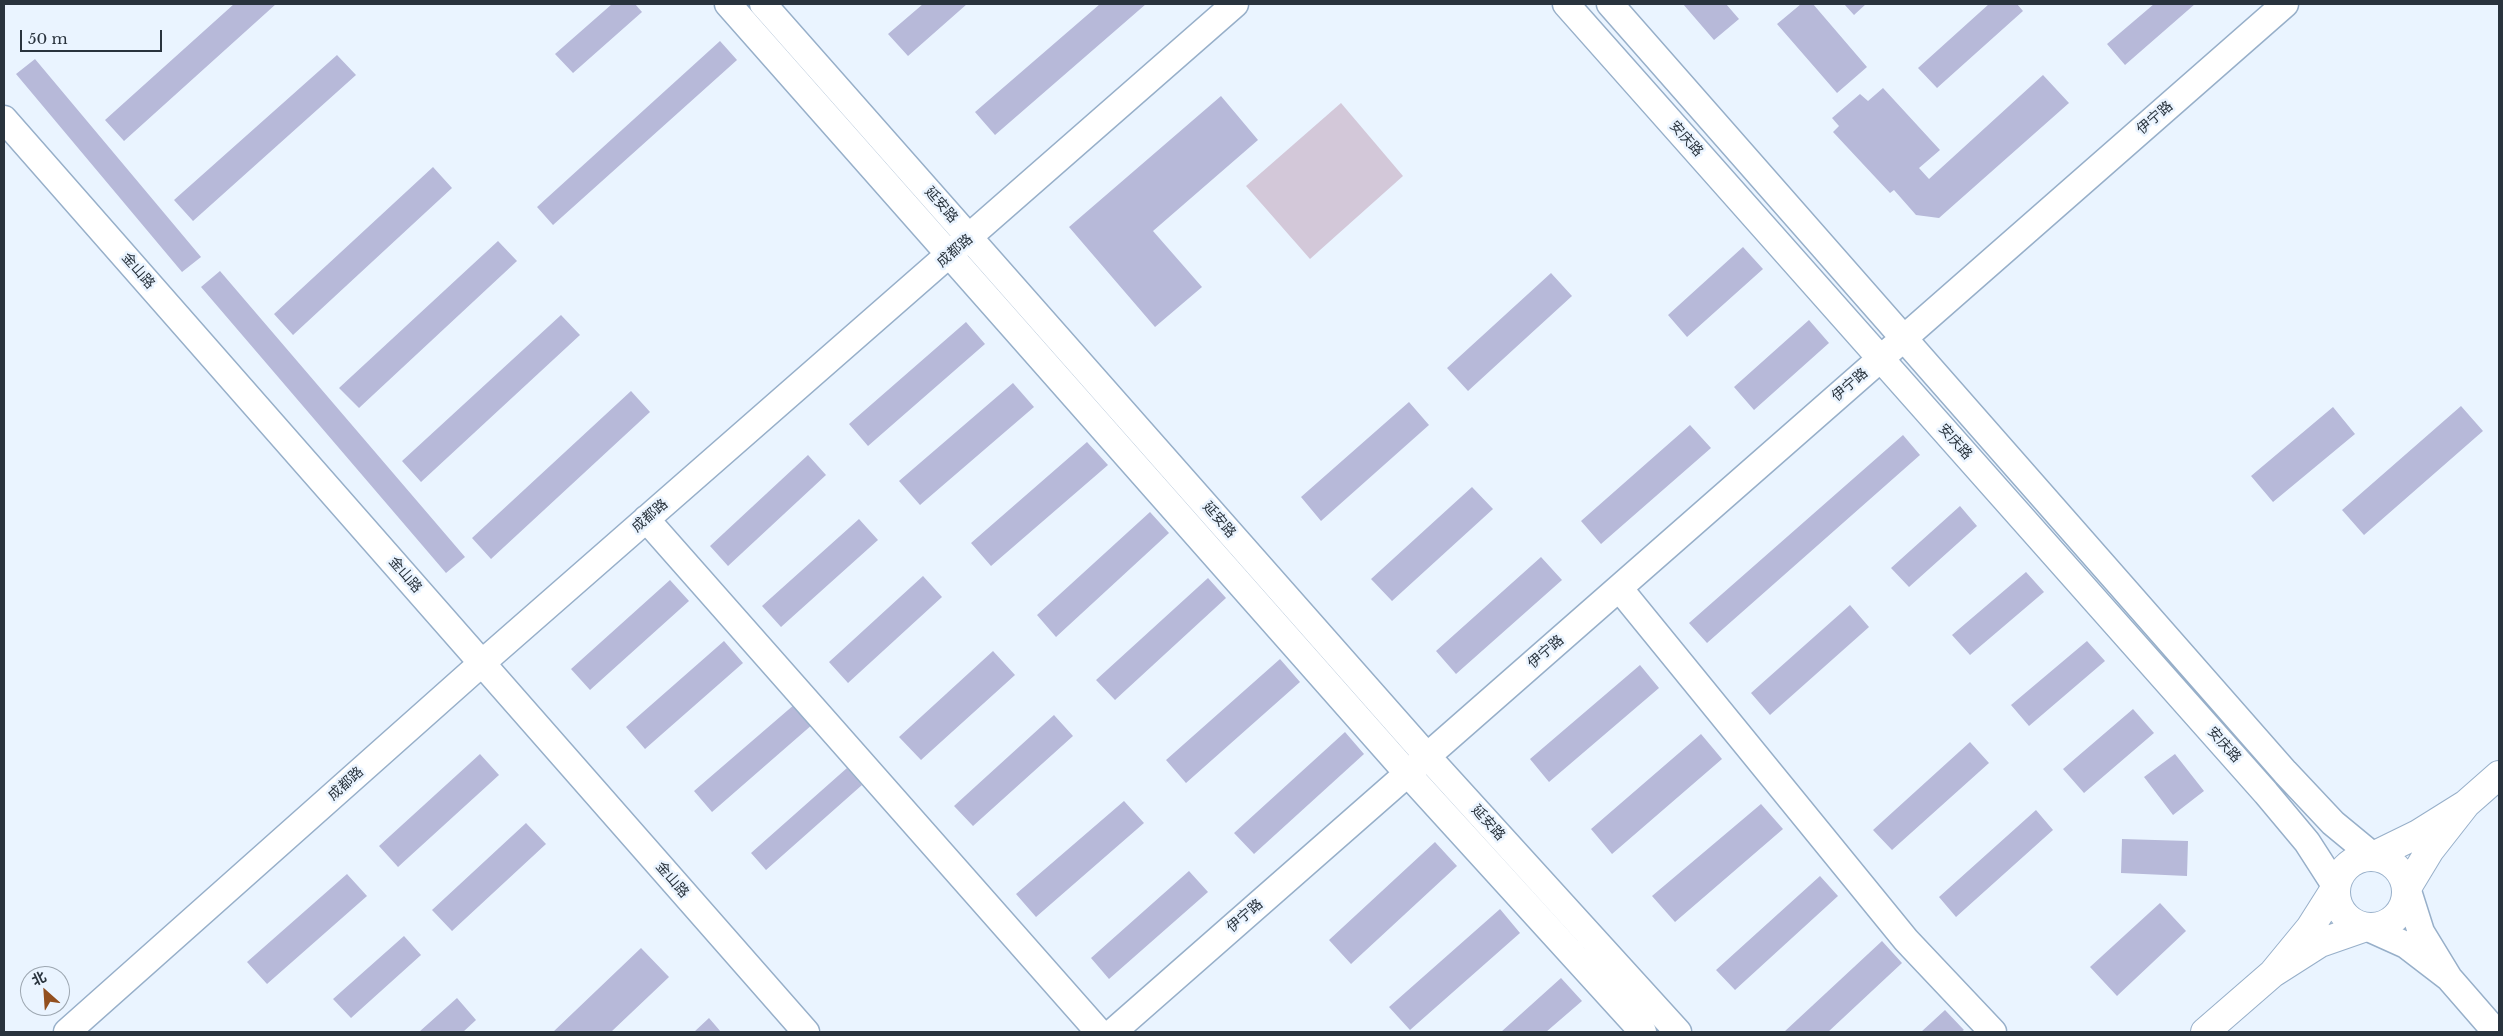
<!DOCTYPE html>
<html>
<head>
<meta charset="utf-8">
<style>
  body { margin:0 }
  #map { position:relative; width:2503px; height:1036px; overflow:hidden; background:#eaf4ff; font-family:"Libre Baskerville","Noto Sans SC",serif }
  canvas { display:block }
  .frame { position:absolute; inset:0; border:5px solid #29333d; pointer-events:none }
  .north { position:absolute; left:20px; top:966px; width:50px; height:50px; box-sizing:border-box; background:#eaf4ff; border:1px solid #9da7b1; border-radius:50%; rotate:334deg; font-size:14px; font-weight:700; line-height:20px; text-align:center; color:#29333d }
  .north::after { content:''; display:block; margin:auto; width:18px; height:22px; background:#924f1f; clip-path:polygon(50% 0,100% 100%,50% 72%,0 100%) }
  .scale { position:absolute; left:20px; top:30px; width:142px; height:22px; box-sizing:border-box; border:2px solid #29333d; border-top:0; padding-left:6px; font-size:15px; line-height:18px; white-space:nowrap; color:#29333d; -webkit-text-stroke:4px #eaf4ff; paint-order:stroke }
</style>
</head>
<body>
<div id="map">
<canvas width="2503" height="1036"></canvas>
<div class="frame"></div>
<div class="north">北</div>
<div class="scale">50 m</div>
</div>
<script>
const g = document.querySelector('canvas').getContext('2d');
g.lineJoin = 'round';
function fill(path, color) {
  g.fillStyle = color;
  g.fill(path, 'evenodd');
}
function poly(rows) {
  const path = new Path2D();
  for (const r of rows) {
    if (r.length === 3) {
      path.moveTo(r[0] + r[2], r[1]);
      path.arc(r[0], r[1], r[2], 0, 2 * Math.PI);
      continue;
    }
    path.moveTo(r[0], r[1]);
    for (let i = 2; i < r.length; i += 2) path.lineTo(r[i], r[i + 1]);
  }
  return path;
}
function strokePath(path, color, width, dash) {
  g.strokeStyle = color;
  g.lineWidth = width;
  g.lineCap = dash ? 'butt' : 'round';
  g.setLineDash(dash || []);
  g.stroke(path);
}
function label(font, color, halo, rows, align = 'center') {
  g.font = font + ' "Libre Baskerville","Noto Sans SC",serif';
  g.lineWidth = 5;
  g.setLineDash([]);
  g.textBaseline = 'middle';
  g.strokeStyle = halo;
  g.fillStyle = color;
  for (const [text, x, y, turn = 0] of rows) {
    g.save();
    g.translate(x, y);
    g.rotate((+turn || 0) * Math.PI / 180);
    g.textAlign = isNaN(turn) ? turn : align;
    if (halo) g.strokeText(text, 0, 0);
    g.fillText(text, 0, 0);
    g.restore();
  }
}
fill(poly([
  [1341,103,1403,176,1310,259,1246,186]
]), '#d3c8d9');
fill(poly([
  [234,4,276,4,124,141,105,120],
  [612,4,635,4,642,12,573,73,555,54],
  [923,4,967,4,908,56,888,34],
  [1100,4,1146,4,995,135,975,112],
  [1683,4,1726,4,1739,19,1714,40],
  [1801,4,1813,4,1867,67,1837,93,1777,24],
  [1844,4,1866,4,1854,15],
  [1989,4,2017,4,2023,11,1937,88,1918,68],
  [2154,4,2195,4,2125,65,2107,44],
  [720,41,737,60,553,225,537,207],
  [337,55,356,75,193,221,174,200],
  [35,59,201,257,182,272,16,74],
  [2043,75,2069,103,1939,218,1916,215,1894,190,1890,193,1833,132,1839,126,1832,118,1860,94,1868,101,1883,88,1940,150,1919,168,1929,179],
  [1221,96,1258,140,1153,231,1202,287,1155,327,1069,227],
  [433,167,452,188,293,335,274,314],
  [498,241,517,261,359,408,339,388],
  [1743,247,1763,269,1687,337,1668,315],
  [220,271,465,557,446,573,201,287],
  [1551,273,1572,296,1468,391,1447,368],
  [561,315,580,335,421,482,402,461],
  [1809,320,1829,343,1754,410,1734,387],
  [966,322,985,344,868,446,849,424],
  [1013,383,1034,407,920,505,899,481],
  [631,391,650,412,491,559,472,538],
  [1409,402,1429,425,1321,521,1301,497],
  [2461,406,2483,431,2364,535,2342,510],
  [2333,407,2355,434,2273,502,2251,476],
  [1690,425,1711,448,1601,544,1581,521],
  [1903,435,1920,455,1707,643,1689,623],
  [1087,442,1108,465,991,566,971,543],
  [808,455,826,475,728,566,710,546],
  [1472,487,1493,509,1392,601,1371,579],
  [1960,506,1977,526,1909,587,1891,568],
  [1150,512,1169,533,1056,637,1037,615],
  [859,519,878,540,781,627,762,606],
  [1541,557,1562,580,1456,674,1436,651],
  [2026,572,2044,592,1970,655,1952,635],
  [923,576,942,597,848,683,829,662],
  [1208,578,1226,598,1115,700,1096,680],
  [670,580,689,601,590,690,571,669],
  [1850,605,1869,627,1770,715,1751,693],
  [724,641,743,663,645,749,626,727],
  [2087,641,2105,661,2029,726,2011,705],
  [993,651,1015,675,921,760,899,737],
  [1280,659,1300,682,1186,783,1166,760],
  [1640,665,1659,688,1549,782,1530,759],
  [795,704,813,724,712,812,694,791],
  [2133,709,2154,733,2084,793,2063,769],
  [1054,715,1073,736,973,826,954,806],
  [1345,732,1364,754,1254,854,1234,833],
  [1701,734,1722,759,1612,854,1591,829],
  [1970,742,1989,763,1892,850,1873,830],
  [480,754,499,775,398,867,379,846],
  [2175,754,2204,791,2173,815,2144,777],
  [847,768,862,785,766,870,751,853],
  [1124,801,1144,823,1036,917,1016,894],
  [1761,804,1783,829,1675,922,1652,896],
  [2036,810,2053,830,1956,917,1939,897],
  [526,823,546,844,452,931,432,910],
  [2122,839,2188,841,2187,876,2121,873],
  [1435,842,1457,866,1351,964,1329,940],
  [1189,871,1208,892,1109,979,1091,958],
  [347,874,367,896,267,984,247,962],
  [1820,876,1838,896,1735,990,1716,970],
  [2160,903,2186,931,2117,996,2090,967],
  [1500,909,1520,933,1410,1030,1389,1007],
  [404,936,421,955,351,1018,333,999],
  [1882,941,1902,963,1828,1032,1784,1032],
  [641,948,669,977,611,1032,553,1032],
  [1561,978,1582,1001,1546,1032,1501,1032],
  [457,998,476,1020,463,1032,419,1032],
  [1945,1010,1964,1030,1961,1032,1921,1032],
  [709,1018,721,1032,694,1032]
]), '#b7b9d9');
const minor = poly([
  [728,4,1408,774,1643,1032],
  [763,4,1427,756,1678,1032],
  [1566,4,2266,793,2307,842,2336,887],
  [1610,4,2285,772,2333,823,2373,856],
  [4,119,806,1032],
  [646,519,1099,1032],
  [1619,588,1906,940,1993,1032],
  [1416,766,2285,4],
  [2366,927,2406,945,2449,978,2421,932,2407,888],
  [2449,978,2496,1032],
  [67,1032,482,663,1235,4],
  [1113,1032,1399,781]
]);
const major = poly([
  [2466,804,2499,775],
  [2373,856,2418,834,2466,804,2430,850,2407,888],
  [2371,892,35],
  [2336,887,2310,928,2273,973,2320,943,2366,927],
  [2205,1032,2273,973]
]);
strokePath(minor, '#97afc9', 29);
strokePath(major, '#97afc9', 30);
strokePath(minor, '#fff', 26);
strokePath(major, '#fff', 28);
label('14px', '#29333d', '#eaf4ff', [
  ["伊宁路",2155,118,-41],
  ["安庆路",1686,139,48],
  ["延安路",941,205,49],
  ["成都路",955,251,-41],
  ["金山路",138,271,49],
  ["伊宁路",1850,385,-41],
  ["安庆路",1955,442,48],
  ["成都路",650,516,-41],
  ["延安路",1219,520,49],
  ["金山路",405,575,49],
  ["伊宁路",1546,652,-41],
  ["安庆路",2224,745,48],
  ["成都路",346,784,-42],
  ["延安路",1488,823,48],
  ["金山路",672,880,49],
  ["伊宁路",1245,916,-41]
]);
</script>
</body>
</html>
